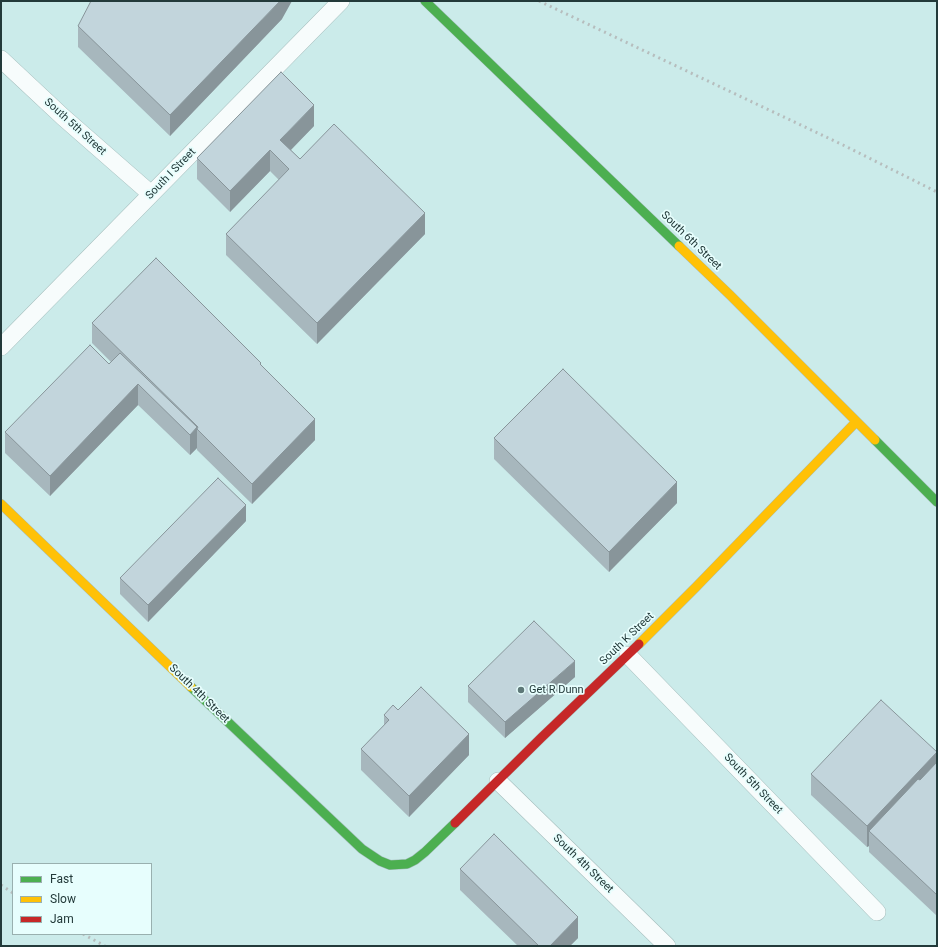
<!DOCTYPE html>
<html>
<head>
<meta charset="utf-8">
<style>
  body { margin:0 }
  #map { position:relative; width:938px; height:947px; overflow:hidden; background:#cbebea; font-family:Roboto,sans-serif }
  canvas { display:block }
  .frame { position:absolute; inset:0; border:2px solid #233a3a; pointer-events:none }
  .legend { position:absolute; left:12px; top:863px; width:140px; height:72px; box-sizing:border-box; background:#e7fefd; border:1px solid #99b0af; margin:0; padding:5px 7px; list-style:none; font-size:12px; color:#233a3a }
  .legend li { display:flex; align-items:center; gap:8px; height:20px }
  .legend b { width:20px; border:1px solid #99b0af }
</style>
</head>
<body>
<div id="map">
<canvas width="938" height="947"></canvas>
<div class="frame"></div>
<ul class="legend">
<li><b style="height:5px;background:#4caf50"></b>Fast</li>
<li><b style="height:5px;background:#ffc107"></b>Slow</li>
<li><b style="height:5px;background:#c62828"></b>Jam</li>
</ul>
</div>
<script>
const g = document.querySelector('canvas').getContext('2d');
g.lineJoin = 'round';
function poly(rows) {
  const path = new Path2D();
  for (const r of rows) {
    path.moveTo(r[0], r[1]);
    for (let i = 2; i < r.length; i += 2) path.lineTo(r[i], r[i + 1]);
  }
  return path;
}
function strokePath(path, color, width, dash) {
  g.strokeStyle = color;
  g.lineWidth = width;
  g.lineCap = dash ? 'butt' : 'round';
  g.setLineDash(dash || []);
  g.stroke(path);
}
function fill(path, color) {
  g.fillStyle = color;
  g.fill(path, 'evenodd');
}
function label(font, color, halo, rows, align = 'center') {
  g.font = font + ' Roboto,sans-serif';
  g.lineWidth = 3.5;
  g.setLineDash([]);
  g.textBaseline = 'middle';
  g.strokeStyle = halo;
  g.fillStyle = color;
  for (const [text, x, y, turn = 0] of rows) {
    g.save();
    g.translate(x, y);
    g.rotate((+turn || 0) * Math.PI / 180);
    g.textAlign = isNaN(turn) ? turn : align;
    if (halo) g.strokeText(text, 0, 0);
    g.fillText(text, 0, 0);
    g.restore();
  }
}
const street = poly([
  [1,59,63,117,151,194],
  [1,347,341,1],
  [628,655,877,912],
  [498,781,667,946]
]);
const fast = poly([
  [425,1,679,246],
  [875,440,937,502],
  [191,687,362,849,380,861,390,865,407,864,415,860,425,852,455,823]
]);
const slow = poly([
  [679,246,730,295,875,440],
  [1,504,191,687],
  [639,644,696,587,856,422]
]);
const jam = poly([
  [455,823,542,737,639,644]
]);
strokePath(street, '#a3bcbb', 18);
strokePath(fast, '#a3bcbb', 10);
strokePath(slow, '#a3bcbb', 10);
strokePath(jam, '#a3bcbb', 10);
strokePath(street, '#f7fcfc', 17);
strokePath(fast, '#4caf50', 9);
strokePath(slow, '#ffc107', 9);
strokePath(jam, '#c62828', 9);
strokePath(poly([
  [539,1,843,145,937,192],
  [1,885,13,893],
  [83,934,105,946]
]), '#b6bdbd', 3, [2, 4]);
fill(poly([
  [282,19,170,136,78,47,78,26],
  [314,126,291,150,300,159,425,234,317,344,226,255,226,234,279,180,270,171,230,212,197,179,197,158],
  [92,323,261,366,315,440,252,504,197,450,197,448,190,455,138,405,50,496,5,453,5,432,111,362,92,343],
  [494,438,677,503,609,572,494,459],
  [246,521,148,622,120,594,120,578],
  [575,677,505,738,468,702,468,686],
  [398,710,469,755,409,817,361,770,361,749,384,725,384,715],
  [937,752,937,916,869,852,869,846,867,847,811,795,811,774],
  [460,869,578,938,570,946,518,946,460,890]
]), '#a7b7bd');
fill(poly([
  [280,1,292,1,282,19,170,136,170,115],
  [314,105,314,126,280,161,280,140],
  [270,150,270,171,230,212,230,191],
  [425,213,425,234,317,344,317,323],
  [138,384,138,405,50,496,50,476],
  [315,419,315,440,252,504,252,484],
  [197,427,197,448,190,455,190,435],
  [677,482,677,503,609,572,609,552],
  [246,505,246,521,148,622,148,605],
  [575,661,575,677,505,738,505,722],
  [469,734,469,755,409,817,409,796],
  [937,752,937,773,869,831,869,846,867,847,867,826],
  [578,917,578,938,570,946,550,946]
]), '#88959a');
const building = poly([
  [91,1,280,1,170,115,78,26,91,1],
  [281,72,314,105,280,140,300,159,334,124,425,213,317,323,226,234,289,169,270,150,230,191,197,158,281,72],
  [156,258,261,363,260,364,315,419,252,484,197,429,198,427,92,323,156,258],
  [90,345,109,364,120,353,197,427,190,435,138,384,50,476,5,432,90,345],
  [563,369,677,482,609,552,494,438,563,369],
  [218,478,246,505,148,605,120,578,218,478],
  [534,621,575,661,505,722,468,686,534,621],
  [421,687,469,734,409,796,361,749,389,720,384,715,393,705,398,710,421,687],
  [881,700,937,752,867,826,811,774,881,700],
  [937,762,937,895,869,831,918,779,920,780,937,762],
  [494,834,578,917,550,946,539,946,460,869,494,834]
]);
fill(building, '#c2d5dc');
strokePath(building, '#88959a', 1);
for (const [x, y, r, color] of [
  [521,690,4,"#5e7878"]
]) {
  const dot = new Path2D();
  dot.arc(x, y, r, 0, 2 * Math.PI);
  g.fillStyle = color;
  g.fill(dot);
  strokePath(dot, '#e7fefd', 1.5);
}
label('11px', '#233a3a', '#e7fefd', [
  ["South 5th Street",75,127,42],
  ["South I Street",171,174,-46],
  ["South 6th Street",691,241,44],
  ["South K Street",627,639,-44],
  ["South 4th Street",199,694,44],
  ["South 5th Street",753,784,46],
  ["South 4th Street",583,864,44]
]);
label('11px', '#233a3a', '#e7fefd', [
  ["Get R Dunn",529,690]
], 'left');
</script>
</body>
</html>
